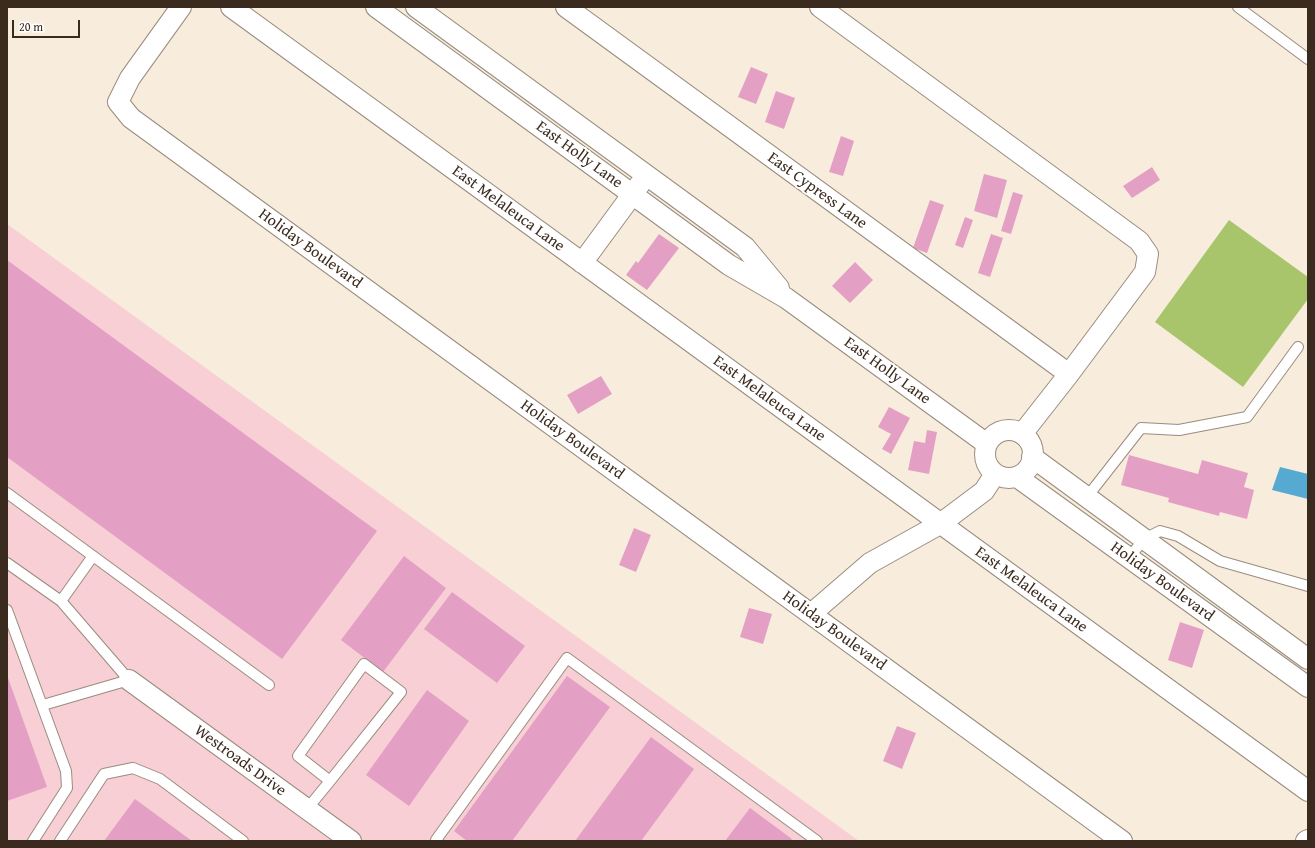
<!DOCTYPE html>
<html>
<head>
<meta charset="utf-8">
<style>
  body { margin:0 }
  #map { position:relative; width:1315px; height:848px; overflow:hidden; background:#f8eddd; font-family:"Gentium Book Plus",serif }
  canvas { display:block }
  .frame { position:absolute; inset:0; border:8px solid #3b2a1e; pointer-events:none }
  .scale { position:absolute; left:12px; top:20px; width:68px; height:18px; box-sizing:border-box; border:2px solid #3b2a1e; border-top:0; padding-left:5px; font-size:12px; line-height:14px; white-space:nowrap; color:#3b2a1e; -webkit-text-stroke:3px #fff; paint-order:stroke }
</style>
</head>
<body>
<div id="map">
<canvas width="1315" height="848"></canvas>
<div class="frame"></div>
<div class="scale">20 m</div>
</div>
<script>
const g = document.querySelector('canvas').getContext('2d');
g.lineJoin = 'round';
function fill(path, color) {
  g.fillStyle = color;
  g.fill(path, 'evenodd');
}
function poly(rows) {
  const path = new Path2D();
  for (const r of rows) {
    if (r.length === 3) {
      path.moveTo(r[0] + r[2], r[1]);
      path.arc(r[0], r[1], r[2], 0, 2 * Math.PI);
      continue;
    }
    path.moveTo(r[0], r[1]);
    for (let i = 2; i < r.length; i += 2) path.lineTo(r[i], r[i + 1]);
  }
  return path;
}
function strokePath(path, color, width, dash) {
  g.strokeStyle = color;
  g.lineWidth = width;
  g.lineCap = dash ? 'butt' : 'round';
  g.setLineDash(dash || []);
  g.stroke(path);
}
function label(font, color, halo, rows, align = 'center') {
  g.font = font + ' "Gentium Book Plus",serif';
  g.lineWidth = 4;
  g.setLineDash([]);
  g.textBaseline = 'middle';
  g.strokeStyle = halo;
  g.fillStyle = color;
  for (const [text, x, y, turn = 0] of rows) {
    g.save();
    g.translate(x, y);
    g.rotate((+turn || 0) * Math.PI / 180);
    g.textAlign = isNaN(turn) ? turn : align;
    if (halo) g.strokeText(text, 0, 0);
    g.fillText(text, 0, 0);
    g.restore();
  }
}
fill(poly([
  [7,224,859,841,7,841]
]), '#f7cfd4');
fill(poly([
  [1229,220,1308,277,1308,299,1243,387,1155,322]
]), '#a8c56c');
fill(poly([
  [1280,467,1308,474,1308,499,1272,490]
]), '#56aad2');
fill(poly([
  [751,67,768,74,756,104,738,97],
  [776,91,795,98,784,129,765,122],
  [841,136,854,141,843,176,829,172],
  [1152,167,1160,180,1132,198,1123,186],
  [984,174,1007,180,997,218,974,211],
  [1013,192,1023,195,1011,234,1001,231],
  [930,200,944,205,927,253,913,248],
  [965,217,973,220,963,248,955,245],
  [659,234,679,248,647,290,626,275,636,261,638,263],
  [991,234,1003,238,990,277,978,273],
  [7,260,377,531,282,659,7,457],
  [855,262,873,280,850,303,832,286],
  [601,376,612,394,578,414,567,395],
  [889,407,910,418,891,454,882,449,891,434,878,427],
  [927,430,937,432,929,474,908,470,914,441,925,443],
  [1129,455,1198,474,1202,460,1248,473,1244,487,1254,490,1247,519,1220,512,1219,516,1168,502,1169,498,1121,485],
  [634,528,651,535,636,572,619,565],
  [404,556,446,588,383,672,341,640],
  [452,592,525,646,497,683,424,629],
  [749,608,772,614,763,644,740,637],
  [1180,622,1204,630,1192,668,1168,660],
  [7,675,47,787,7,801],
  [567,676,610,707,512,841,467,841,454,831],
  [427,690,469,721,409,806,366,775],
  [897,726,916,733,902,769,883,761],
  [651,737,694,769,641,841,575,841],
  [135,799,192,841,104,841],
  [750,808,792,839,790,841,725,841]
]), '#e4a0c4');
const lane = poly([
  [1238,7,1308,59],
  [7,493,269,685],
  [1087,497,1141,428,1179,430,1247,417,1298,347],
  [1129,558,1144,539,1160,531,1178,536,1220,561,1308,586],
  [7,563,61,601,129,680,43,705],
  [61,601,93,556],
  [7,610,66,771,67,788,33,841],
  [307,809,330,781,401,692,364,664,298,756,330,781],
  [60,841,104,774,133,768,160,779,243,841],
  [438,841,436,840,567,658,817,841]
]);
const street = poly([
  [181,7,130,78,118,102,131,118,1122,841],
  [231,7,1308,791],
  [376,7,729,265,786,298,987,444],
  [416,7,745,247,779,288],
  [566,7,1069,374],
  [820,7,1139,241,1148,254,1145,272,1069,374,1022,434],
  [582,263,640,184],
  [1009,454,24],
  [1032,457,1308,659],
  [1017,477,1308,687],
  [811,614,870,563,940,524,984,491,995,474],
  [129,680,351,841],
  [1306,841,1308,840]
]);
strokePath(lane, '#9a8c7e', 12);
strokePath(street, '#9a8c7e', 22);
strokePath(lane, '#fff', 10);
strokePath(street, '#fff', 20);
label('16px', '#3b2a1e', '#fff', [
  ["East Holly Lane",579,155,36],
  ["East Cypress Lane",817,191,36],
  ["East Melaleuca Lane",508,209,36],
  ["Holiday Boulevard",310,249,36],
  ["East Holly Lane",887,371,36],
  ["East Melaleuca Lane",769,399,36],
  ["Holiday Boulevard",572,440,36],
  ["Holiday Boulevard",1162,582,36],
  ["East Melaleuca Lane",1031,590,36],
  ["Holiday Boulevard",834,631,36],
  ["Westroads Drive",240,761,36]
]);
</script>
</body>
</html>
